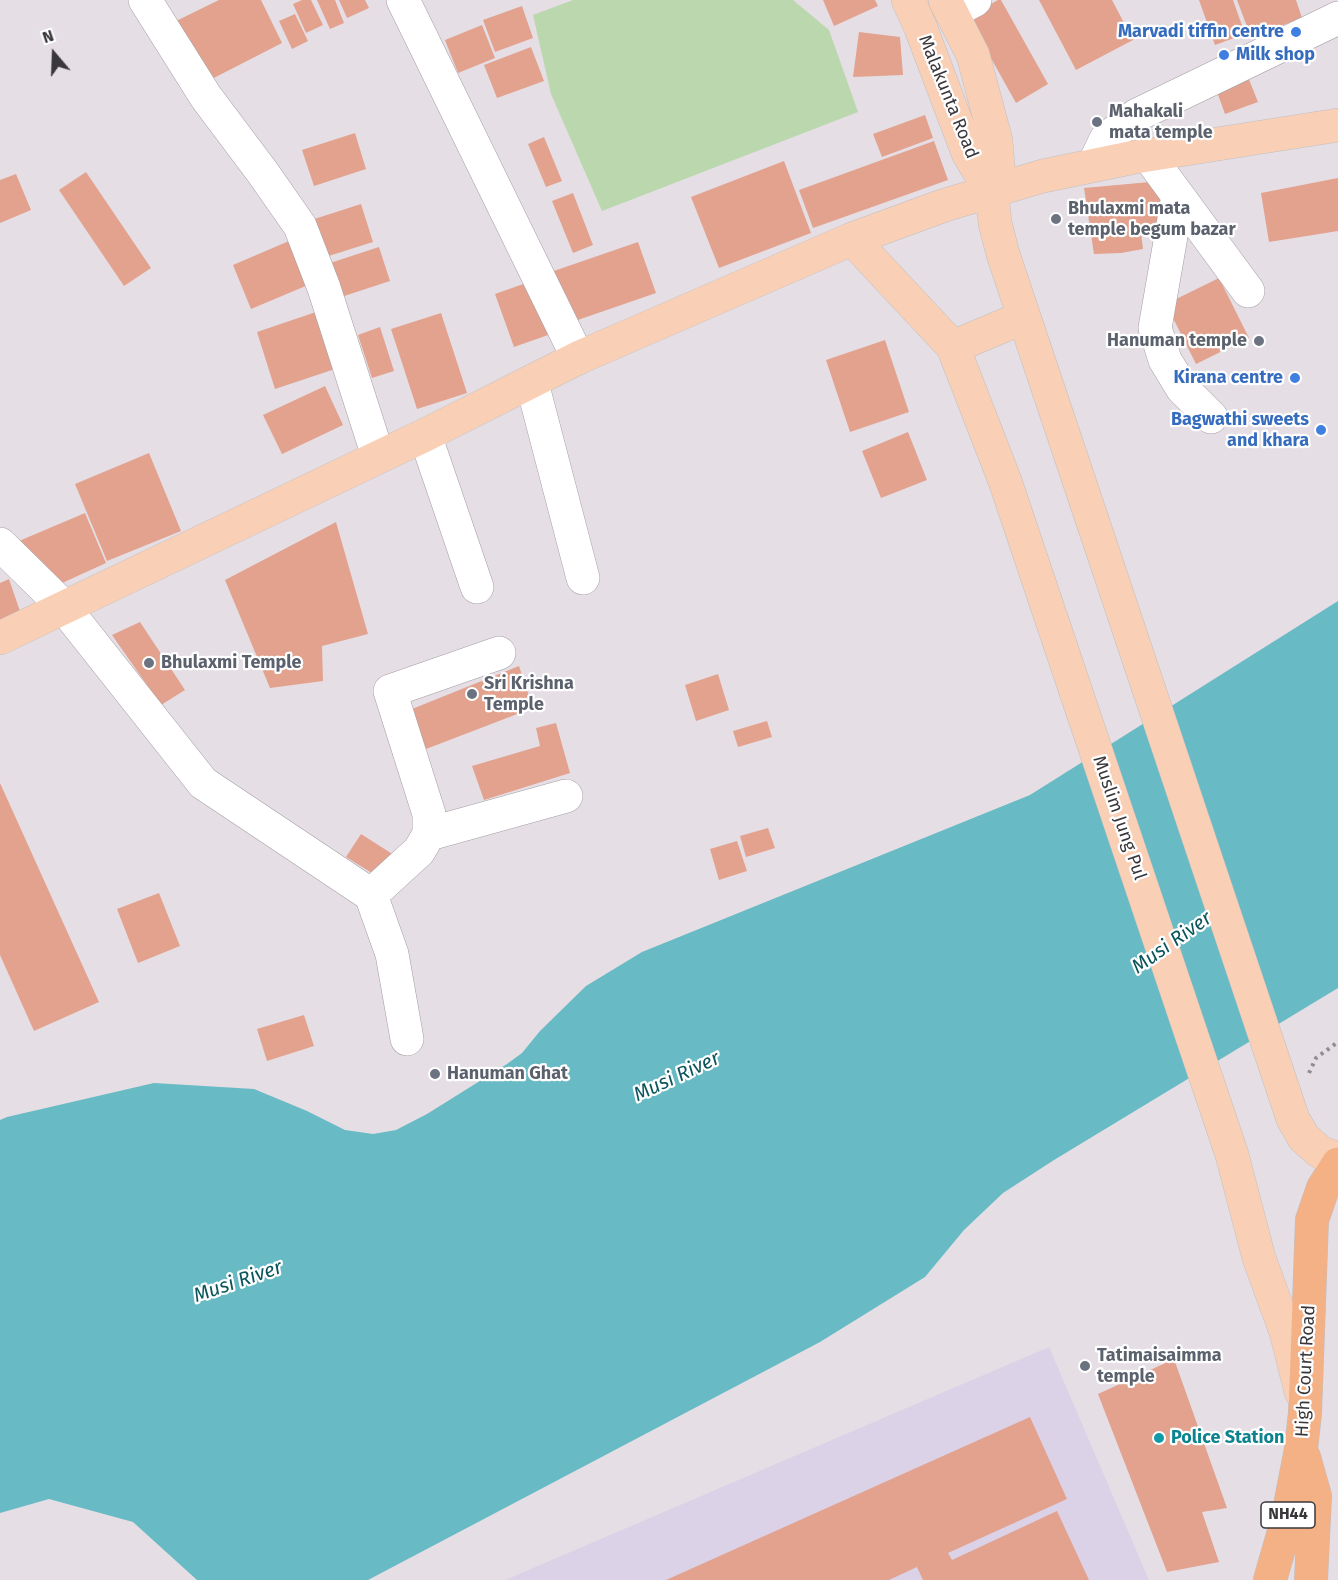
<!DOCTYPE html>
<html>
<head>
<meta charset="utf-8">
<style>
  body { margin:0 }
  #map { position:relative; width:1338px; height:1580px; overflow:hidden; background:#e5dee5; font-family:"Fira Sans",sans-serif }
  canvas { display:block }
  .north { position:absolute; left:24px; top:24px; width:60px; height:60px; -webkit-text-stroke:4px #fff; paint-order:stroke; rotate:341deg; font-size:16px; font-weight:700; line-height:24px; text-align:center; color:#3a373a }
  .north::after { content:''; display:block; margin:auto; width:21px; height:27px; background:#3a373a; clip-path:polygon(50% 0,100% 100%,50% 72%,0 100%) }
</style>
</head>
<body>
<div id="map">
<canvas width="1338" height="1580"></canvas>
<div class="north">N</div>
</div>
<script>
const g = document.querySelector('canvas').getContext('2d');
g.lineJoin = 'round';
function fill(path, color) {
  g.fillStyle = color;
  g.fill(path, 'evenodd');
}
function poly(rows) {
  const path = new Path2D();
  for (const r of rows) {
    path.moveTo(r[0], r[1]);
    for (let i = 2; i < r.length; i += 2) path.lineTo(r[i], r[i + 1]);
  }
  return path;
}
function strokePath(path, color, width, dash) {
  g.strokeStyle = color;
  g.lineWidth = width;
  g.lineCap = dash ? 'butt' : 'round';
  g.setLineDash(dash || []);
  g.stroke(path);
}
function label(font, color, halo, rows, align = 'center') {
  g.font = font + ' "Fira Sans",sans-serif';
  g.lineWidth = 4.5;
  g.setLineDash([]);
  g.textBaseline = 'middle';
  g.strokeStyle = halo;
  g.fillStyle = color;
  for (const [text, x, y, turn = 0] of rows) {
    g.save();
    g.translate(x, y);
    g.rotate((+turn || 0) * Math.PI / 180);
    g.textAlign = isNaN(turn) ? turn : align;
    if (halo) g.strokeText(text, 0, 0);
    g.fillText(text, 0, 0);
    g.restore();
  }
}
fill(poly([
  [1049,1347,1149,1580,505,1580]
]), '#dcd2e7');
fill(poly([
  [573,0,793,0,829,30,858,112,602,211,551,94,533,15]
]), '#bad7ae');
fill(poly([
  [1338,601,1338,988,1054,1160,1003,1193,964,1230,925,1277,820,1342,368,1580,197,1580,133,1522,49,1499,0,1513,0,1120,7,1117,154,1083,254,1089,307,1111,345,1130,373,1134,396,1130,427,1114,507,1064,522,1053,540,1031,586,986,642,952,1030,795]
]), '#68bac4');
fill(poly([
  [219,0,261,0,282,43,204,83,174,22],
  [302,0,311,0,323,25,306,33,293,4],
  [317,0,335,0,344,23,330,29],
  [339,0,365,0,369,8,347,18],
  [823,0,875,0,878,6,834,26],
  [998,0,1001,0,1048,84,1016,103,968,17],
  [1039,0,1112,0,1133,40,1076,70],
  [1199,0,1233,0,1245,34,1215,45],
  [1237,0,1296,0,1302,18,1251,37],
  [522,6,533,38,495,52,483,20],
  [295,14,308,41,292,49,279,21],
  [482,25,495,58,458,73,445,40],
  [859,32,900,37,903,75,853,77],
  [531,47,544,81,497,98,484,65],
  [1248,77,1258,102,1225,114,1216,89],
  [925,115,933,138,882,157,873,134],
  [355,133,366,169,314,186,302,150],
  [544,137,562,181,546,187,528,144],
  [934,141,948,180,813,228,799,190],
  [784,161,811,233,719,268,691,197],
  [86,172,151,268,124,286,59,190],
  [16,174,31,210,0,223,0,180],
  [1338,178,1338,231,1269,242,1261,193],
  [1161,181,1165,226,1141,233,1143,249,1121,253,1094,254,1084,188],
  [573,193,593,245,573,253,552,201],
  [361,204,373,242,316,260,305,222],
  [289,241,308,285,251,309,233,265],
  [638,242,656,293,569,323,551,272],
  [379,247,390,281,335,299,324,265],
  [1219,278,1249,338,1196,364,1166,304],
  [529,282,548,335,514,347,495,294],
  [316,312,335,369,275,389,257,332],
  [441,313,467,393,417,409,391,329],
  [380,327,394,371,372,378,358,335],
  [885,340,909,412,850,432,826,360],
  [325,386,343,425,282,454,263,415],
  [908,432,927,480,881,498,862,451],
  [149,453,181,531,107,561,75,484],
  [85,513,106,563,49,589,12,544],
  [336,522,368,634,322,646,323,681,270,688,225,580],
  [9,579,24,623,0,632,0,583],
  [140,622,185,690,161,705,112,635],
  [519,666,533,708,426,749,412,709],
  [718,674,729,710,696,721,685,685],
  [767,721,772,737,738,747,733,731],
  [556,723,570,773,484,800,472,766,540,746,536,728],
  [0,783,99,1002,34,1031,0,955],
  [768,828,775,848,746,857,740,836],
  [361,834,394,855,380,878,346,857],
  [737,841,747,871,719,880,710,849],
  [159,893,180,946,138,963,117,909],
  [304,1015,314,1046,267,1061,257,1029],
  [1174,1359,1227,1508,1202,1512,1219,1562,1167,1572,1098,1394],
  [1030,1417,1067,1499,948,1553,952,1560,1057,1511,1089,1580,923,1580,917,1567,889,1580,666,1580]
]), '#e2a28e');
const minor = poly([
  [145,0,206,97,263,173,300,226,324,288,378,456],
  [403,0,578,358],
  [952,12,975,0],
  [1148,155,1248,291],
  [1094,164,1106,139,1137,115,1338,18],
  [1178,196,1155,328,1165,360,1182,388,1211,417],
  [532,383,583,578],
  [425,435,477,587],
  [0,544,63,606,203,783,371,895,392,954,407,1039],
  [429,834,429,814,390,691,499,653],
  [371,895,419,851,429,834,566,796]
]);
const major = poly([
  [908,0,920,26,968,153,992,193],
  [945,0,973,55,996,141,998,166,992,193,995,223,1003,254,1293,1119,1304,1138,1320,1152,1338,1159],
  [852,239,953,347,1005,481,1232,1155,1259,1258,1286,1332,1301,1392],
  [953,347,1024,317],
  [0,638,425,435,578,358,852,239,945,205,1043,176,1135,157,1338,125]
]);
const highway = poly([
  [1304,1457,1315,1496,1311,1580],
  [1270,1580,1287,1521,1301,1449,1305,1413,1312,1220,1323,1188,1338,1164]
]);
strokePath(minor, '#a59ea5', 34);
strokePath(major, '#c0bfc0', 34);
strokePath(highway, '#c0bfc0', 34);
strokePath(poly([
  [1309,1073,1316,1058,1338,1042]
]), '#918c91', 4, [3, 4.5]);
strokePath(minor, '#fff', 33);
strokePath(major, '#f9d0b6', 33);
strokePath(highway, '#f5b186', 33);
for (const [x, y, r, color] of [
  [1296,32,6,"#3f7fe0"],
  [1224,55,6,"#3f7fe0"],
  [1097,122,6,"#6b7280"],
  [1056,219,6,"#6b7280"],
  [1259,341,6,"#6b7280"],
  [1295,378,6,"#3f7fe0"],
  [1321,430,6,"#3f7fe0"],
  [149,663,6,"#6b7280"],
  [472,694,6,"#6b7280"],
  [435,1074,6,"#6b7280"],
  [1085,1366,6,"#6b7280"],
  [1159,1438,6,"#0f9aa8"]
]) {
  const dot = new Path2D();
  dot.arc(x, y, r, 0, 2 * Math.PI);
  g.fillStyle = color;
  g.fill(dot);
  strokePath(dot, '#fff', 2);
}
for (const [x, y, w] of [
  [1288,1515,54]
]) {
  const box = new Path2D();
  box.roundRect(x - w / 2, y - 13, w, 26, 4.5);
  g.fillStyle = '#fff';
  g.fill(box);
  strokePath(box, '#3a373a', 1.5);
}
label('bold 16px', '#3a373a', null, [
  ["NH44",1288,1515]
]);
label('bold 18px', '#366cbe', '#fff', [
  ["Marvadi tiffin centre",1284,32],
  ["Milk shop",1236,55,"left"],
  ["Kirana centre",1283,378],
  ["Bagwathi sweets",1309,420],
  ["and khara",1309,441]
], 'right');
label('18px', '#3a373a', '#fff', [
  ["Malakunta Road",948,97,68],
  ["Muslim Jung Pul",1119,818,71],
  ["High Court Road",1306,1371,-87]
]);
label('bold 18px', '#5b616d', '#fff', [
  ["Mahakali",1109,112],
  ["mata temple",1109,133],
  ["Bhulaxmi mata",1068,209],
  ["temple begum bazar",1068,230],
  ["Hanuman temple",1247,341,"right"],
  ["Bhulaxmi Temple",161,663],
  ["Sri Krishna",484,684],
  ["Temple",484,705],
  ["Hanuman Ghat",447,1074],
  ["Tatimaisaimma",1097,1356],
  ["temple",1097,1377]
], 'left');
label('bold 18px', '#0d838f', '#fff', [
  ["Police Station",1171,1438]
], 'left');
label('italic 20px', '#0a555c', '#fff', [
  ["Musi River",1172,943,-35],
  ["Musi River",677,1077,-25],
  ["Musi River",238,1282,-19]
]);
</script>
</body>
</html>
